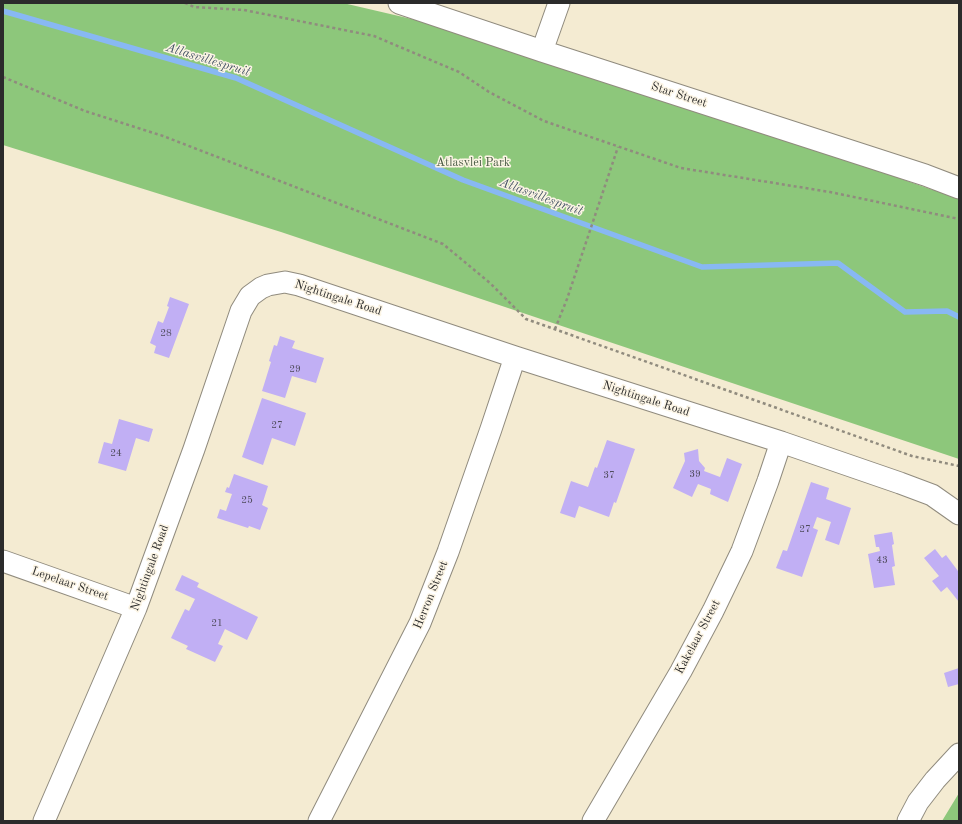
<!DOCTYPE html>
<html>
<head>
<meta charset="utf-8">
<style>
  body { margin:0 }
  #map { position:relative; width:962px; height:824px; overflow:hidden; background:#f4ebd2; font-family:"Old Standard TT",serif }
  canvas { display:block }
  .frame { position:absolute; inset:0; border:4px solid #2b2b2b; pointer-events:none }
</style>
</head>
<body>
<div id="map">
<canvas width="962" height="824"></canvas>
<div class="frame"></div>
</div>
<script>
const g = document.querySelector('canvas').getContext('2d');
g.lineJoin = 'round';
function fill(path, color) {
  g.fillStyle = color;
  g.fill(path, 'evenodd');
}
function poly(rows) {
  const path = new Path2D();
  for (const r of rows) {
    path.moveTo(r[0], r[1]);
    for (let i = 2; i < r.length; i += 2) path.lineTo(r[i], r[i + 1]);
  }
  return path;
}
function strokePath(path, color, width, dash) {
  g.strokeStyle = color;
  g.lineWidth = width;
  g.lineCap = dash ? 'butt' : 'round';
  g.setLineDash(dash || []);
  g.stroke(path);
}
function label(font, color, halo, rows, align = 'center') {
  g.font = font + ' "Old Standard TT",serif';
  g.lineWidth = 3;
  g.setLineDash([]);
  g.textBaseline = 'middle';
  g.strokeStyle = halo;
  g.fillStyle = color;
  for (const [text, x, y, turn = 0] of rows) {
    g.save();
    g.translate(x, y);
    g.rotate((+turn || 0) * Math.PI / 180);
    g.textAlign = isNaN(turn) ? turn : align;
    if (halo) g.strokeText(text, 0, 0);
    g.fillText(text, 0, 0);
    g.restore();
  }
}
fill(poly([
  [3,3,343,3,506,41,933,190,959,185,959,459,281,232,3,145],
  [959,793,959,821,942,821]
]), '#8dc77b');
strokePath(poly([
  [3,11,236,78,463,180,702,267,838,263,905,312,947,311,959,317]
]), '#88b8f3', 5.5);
fill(poly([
  [170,297,189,304,169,358,154,353,156,346,150,343,158,321,163,323,169,307,167,306],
  [280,336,295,341,292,348,324,358,316,383,292,376,285,398,262,391,271,362,269,361,274,345,277,346],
  [262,398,306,413,295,446,272,438,263,465,242,457],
  [119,419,153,429,149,442,136,438,126,471,98,463,104,442,112,444],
  [607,440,635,449,616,503,614,502,609,517,579,506,575,518,560,513,571,481,588,487,595,467,597,468],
  [698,449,699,461,705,468,704,471,720,477,727,458,742,464,728,502,710,494,711,489,698,484,692,497,673,488,685,461,684,453],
  [234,474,268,486,262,505,268,508,260,530,249,526,248,528,217,518,220,509,226,511,232,494,225,492,227,487,229,488],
  [811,482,829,488,826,499,851,508,839,545,825,540,831,522,817,517,813,528,818,530,802,577,776,568,783,550,787,551],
  [892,532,894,544,892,545,895,566,892,567,895,585,874,588,868,554,880,551,879,547,876,547,874,535],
  [935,549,942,558,946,555,958,571,959,570,959,602,947,587,941,592,932,581,939,576,924,558],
  [182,575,199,583,197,587,258,617,247,640,225,629,218,644,223,646,215,662,186,649,188,646,171,638,185,609,189,611,195,599,175,590],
  [959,668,959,684,948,687,944,673]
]), '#c1aff4');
const street = poly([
  [399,3,542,51,925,175,959,188],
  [542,51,559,3],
  [3,561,136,608],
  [44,821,136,608,194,449,241,311,250,296,261,288,268,285,285,282,299,285,515,357,781,442,900,483,932,495,959,514],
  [319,821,420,623,448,552,491,429,515,357],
  [593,821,681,671,713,611,742,551,768,481,781,442],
  [908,821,918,802,935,780,959,754]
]);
strokePath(street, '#908b7e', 23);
strokePath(poly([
  [185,3,194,7,244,10,374,36,459,72,489,92,544,121,681,168,830,192,959,219],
  [3,77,85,111,163,136,443,244,490,283,526,319,912,456,959,466],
  [555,329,567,299,618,147]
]), '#908b7e', 2.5, [3, 3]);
strokePath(street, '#fff', 21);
label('10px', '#504c5d', null, [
  ["28",166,333],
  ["29",295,369],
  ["27",277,425],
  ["24",116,453],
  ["39",695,474],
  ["37",609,475],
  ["25",247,500],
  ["27",805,529],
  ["43",882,560],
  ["21",217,623]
]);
label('12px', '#2b2b2b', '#fcf5e5', [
  ["Star Street",679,95,18],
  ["Nightingale Road",338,298,18],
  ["Nightingale Road",646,399,18],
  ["Nightingale Road",150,568,-70],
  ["Lepelaar Street",70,584,19],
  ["Herron Street",431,595,-68],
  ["Kakelaar Street",698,637,-62]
]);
label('12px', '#485a43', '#fcf5e5', [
  ["Atlasvlei Park",473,163]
]);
label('italic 13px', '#475567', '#fcf5e5', [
  ["Atlasvillespruit",208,60,17],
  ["Atlasvillespruit",541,197,20]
]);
</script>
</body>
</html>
